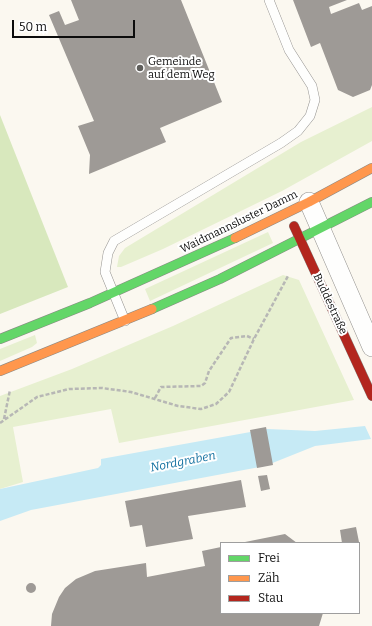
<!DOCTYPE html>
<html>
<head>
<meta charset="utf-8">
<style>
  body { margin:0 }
  #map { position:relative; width:372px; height:626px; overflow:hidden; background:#fbf8f0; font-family:Bitter,serif }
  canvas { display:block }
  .legend { position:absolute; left:220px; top:542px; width:140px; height:72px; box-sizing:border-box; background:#fff; border:1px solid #9e9e9e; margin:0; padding:5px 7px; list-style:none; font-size:12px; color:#0c0c0c }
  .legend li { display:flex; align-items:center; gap:8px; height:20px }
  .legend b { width:20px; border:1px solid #9e9e9e }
  .scale { position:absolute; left:12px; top:20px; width:123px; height:18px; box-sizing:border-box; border:2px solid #0c0c0c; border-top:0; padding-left:5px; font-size:12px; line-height:14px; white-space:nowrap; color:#0c0c0c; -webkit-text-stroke:3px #fff; paint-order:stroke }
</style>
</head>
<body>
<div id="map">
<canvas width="372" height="626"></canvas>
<ul class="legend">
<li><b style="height:5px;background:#63d668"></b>Frei</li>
<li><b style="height:5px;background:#ff974d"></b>Zäh</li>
<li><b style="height:5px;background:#b3261e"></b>Stau</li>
</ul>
<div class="scale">50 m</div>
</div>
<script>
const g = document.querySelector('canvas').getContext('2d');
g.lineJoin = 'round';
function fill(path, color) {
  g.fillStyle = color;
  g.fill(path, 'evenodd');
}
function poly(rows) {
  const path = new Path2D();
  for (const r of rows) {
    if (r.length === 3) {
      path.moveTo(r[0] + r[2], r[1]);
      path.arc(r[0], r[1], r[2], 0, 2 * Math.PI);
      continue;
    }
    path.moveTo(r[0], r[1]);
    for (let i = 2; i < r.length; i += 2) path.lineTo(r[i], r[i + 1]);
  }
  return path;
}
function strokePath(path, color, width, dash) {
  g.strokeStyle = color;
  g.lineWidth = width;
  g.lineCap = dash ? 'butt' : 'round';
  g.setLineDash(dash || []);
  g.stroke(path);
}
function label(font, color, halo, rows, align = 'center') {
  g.font = font + ' Bitter,serif';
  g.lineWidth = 4;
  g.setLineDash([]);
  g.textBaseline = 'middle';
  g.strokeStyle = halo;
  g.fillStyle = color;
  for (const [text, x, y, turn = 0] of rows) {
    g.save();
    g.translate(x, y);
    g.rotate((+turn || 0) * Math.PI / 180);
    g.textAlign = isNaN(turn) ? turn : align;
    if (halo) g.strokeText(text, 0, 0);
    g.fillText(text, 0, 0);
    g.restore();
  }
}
fill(poly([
  [372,107,372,141,282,191,163,249,121,267,117,267,119,256,125,248,301,142],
  [268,232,273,243,150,301,145,289],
  [283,275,299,280,354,400,119,443,111,409,13,427,23,482,0,489,0,396,72,369,173,326],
  [35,335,37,343,32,347,0,361,0,349]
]), '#e7f0d0');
fill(poly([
  [0,115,68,287,0,314]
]), '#d8e8bd');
fill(poly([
  [365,426,371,439,315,446,265,466,31,510,0,521,0,489,98,468,101,465,101,459,267,429,315,431]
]), '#c6eaf5');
fill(poly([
  [71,0,181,0,222,102,160,128,166,142,89,174,90,155,78,126,94,121,49,15,59,11,65,25,79,20],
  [293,0,347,0,329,7,331,14,359,3,362,10,372,6,372,85,370,90,353,97,338,90,320,43,311,47],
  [266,427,273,465,257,468,250,430],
  [267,475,270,489,261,491,258,476],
  [241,480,246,507,188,516,193,539,146,547,142,525,130,527,125,501],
  [356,527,359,542,342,543,340,530],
  [285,534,297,543,245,543,245,542],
  [221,547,221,613,323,613,319,626,51,626,52,614,59,597,65,588,76,579,95,571,146,563,147,577,205,566,202,551],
  [31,588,5]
]), '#9e9a96');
const lane = poly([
  [125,321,105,272,108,253,114,241,281,143,298,131,310,116,315,100,312,86,289,50,269,0]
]);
const street = poly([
  [309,202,372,347]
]);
const fast = poly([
  [152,309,220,279,372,202],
  [0,339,90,303,235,238]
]);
const slow = poly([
  [235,238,309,202,372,168],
  [0,371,152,309]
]);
const jam = poly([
  [294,226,372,396]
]);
strokePath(lane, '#94928f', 10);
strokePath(street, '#94928f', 20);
strokePath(fast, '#8a8985', 10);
strokePath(slow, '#8a8985', 10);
strokePath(jam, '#8a8985', 10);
strokePath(poly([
  [155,398,161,387,201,386,205,383,209,371,231,338,247,336,254,339],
  [4,419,10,390],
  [0,423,37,397,69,389,102,388,131,392,178,406,201,409,216,404,229,392,254,339,288,276]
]), '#b7b7b5', 2.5, [4, 2]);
strokePath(lane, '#fefefd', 9);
strokePath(street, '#fefefd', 19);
strokePath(fast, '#63d668', 9);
strokePath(slow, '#ff974d', 9);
strokePath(jam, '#b3261e', 9);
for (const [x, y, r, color] of [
  [140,68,4,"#605f5c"]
]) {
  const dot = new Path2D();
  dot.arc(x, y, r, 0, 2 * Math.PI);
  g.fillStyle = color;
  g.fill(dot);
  strokePath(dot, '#fff', 1.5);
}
label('11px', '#0c0c0c', '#fff', [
  ["Gemeinde",148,62],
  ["auf dem Weg",148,75]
], 'left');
label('11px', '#0c0c0c', '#fff', [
  ["Waidmannsluster Damm",239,222,-26],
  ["Buddestraße",330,304,65]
]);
label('italic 12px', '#1471a0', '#fff', [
  ["Nordgraben",183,462,-11]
]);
</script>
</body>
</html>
